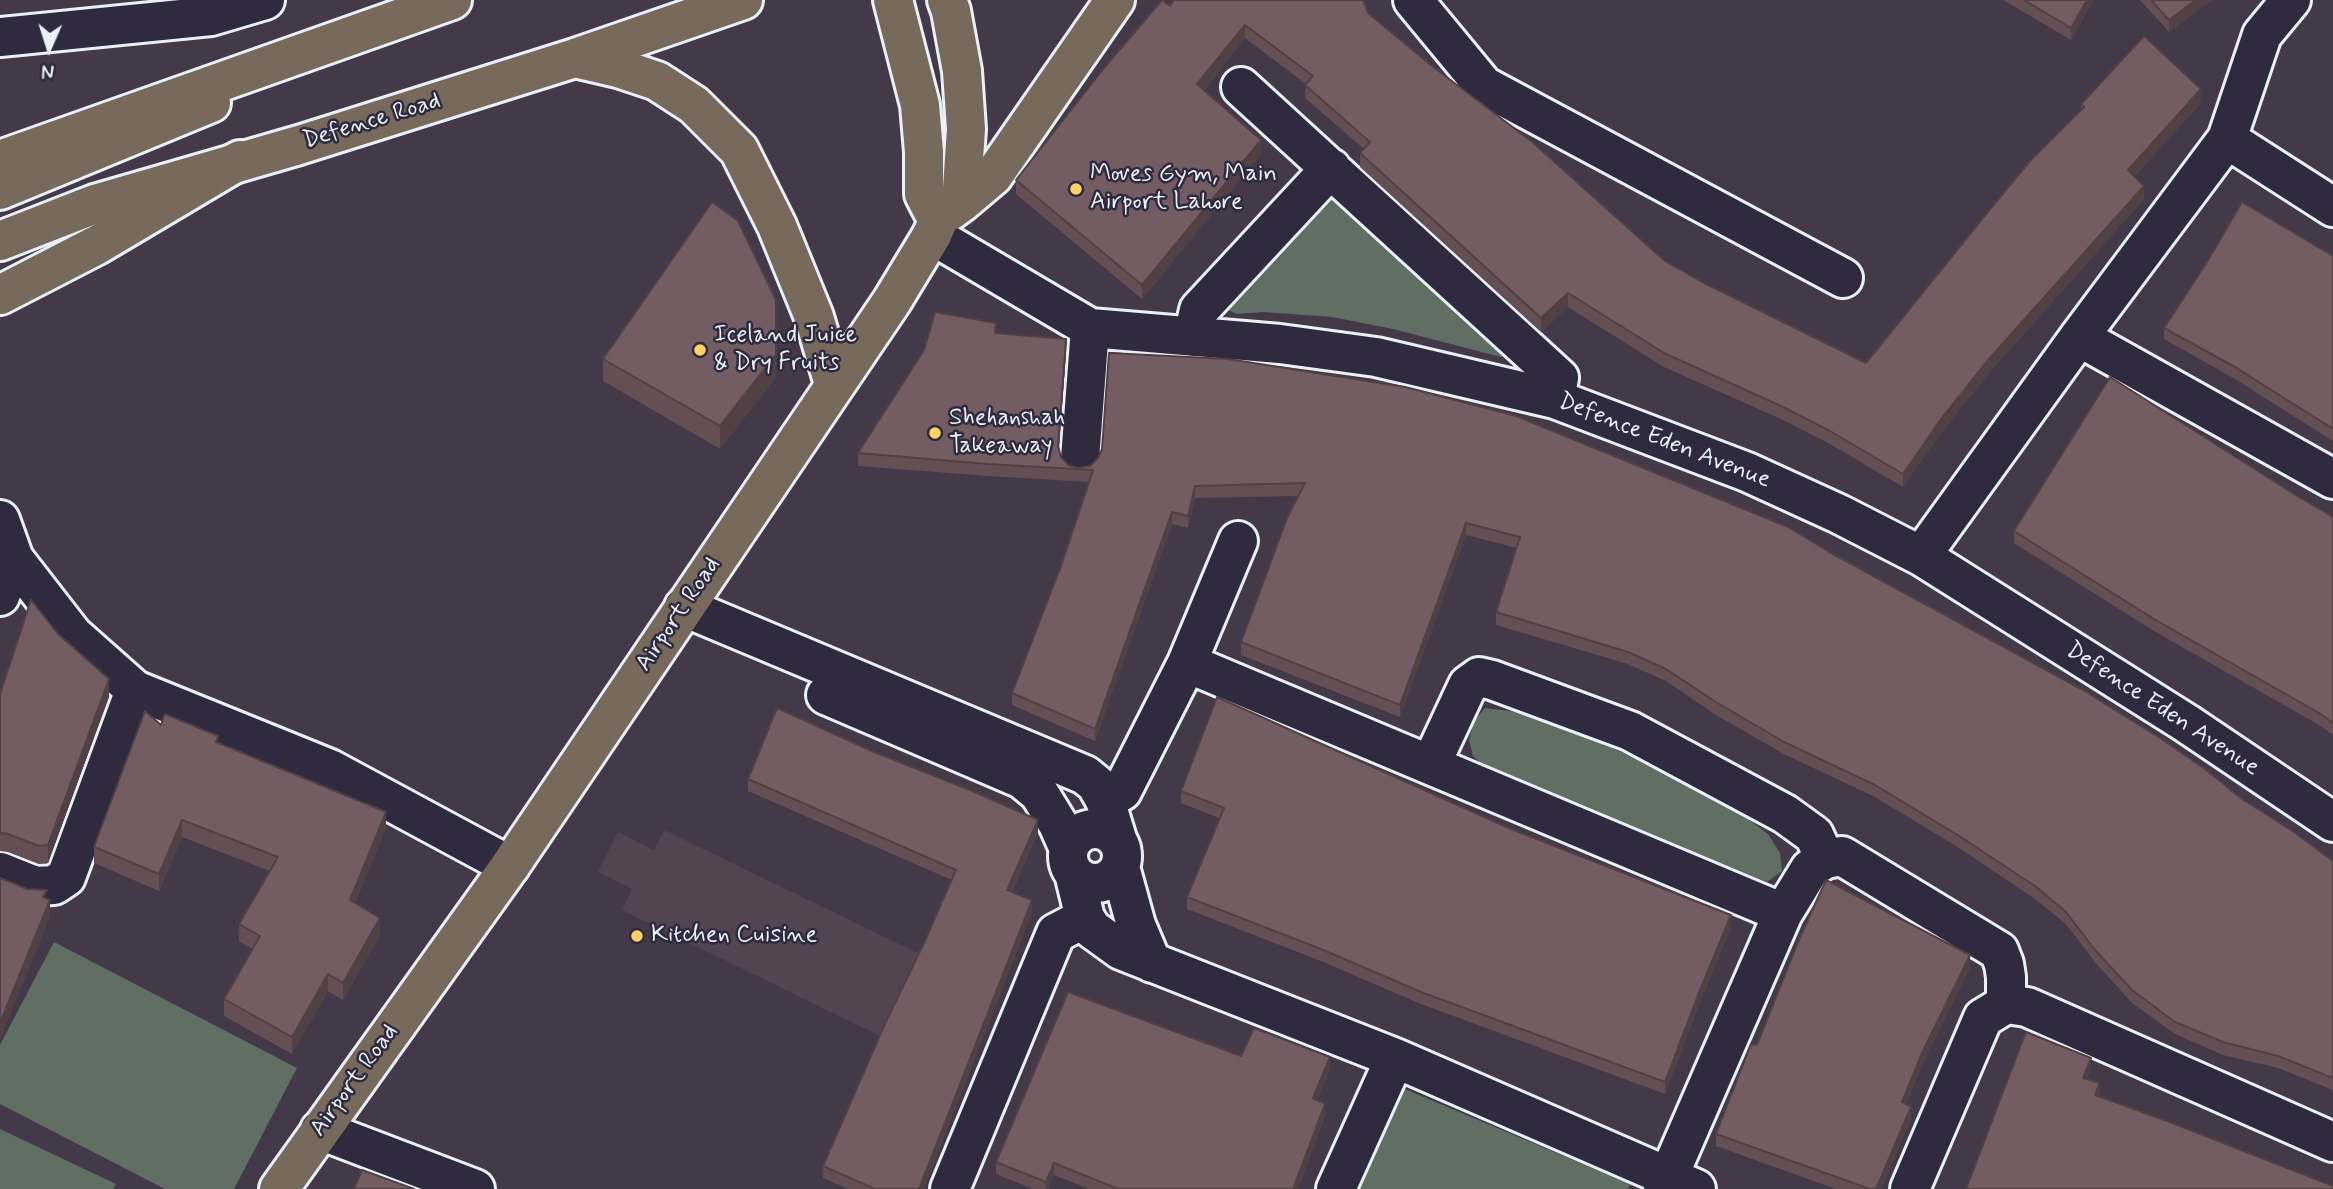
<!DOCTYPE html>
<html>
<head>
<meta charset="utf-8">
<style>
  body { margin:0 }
  #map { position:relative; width:2333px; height:1189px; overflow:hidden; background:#443948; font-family:Mynerve,sans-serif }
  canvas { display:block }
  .north { position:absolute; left:14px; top:14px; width:70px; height:70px; -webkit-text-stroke:5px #2f2a3d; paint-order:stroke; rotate:183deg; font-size:19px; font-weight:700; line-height:28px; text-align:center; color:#e8f1f8 }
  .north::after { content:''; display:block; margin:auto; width:24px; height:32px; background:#e8f1f8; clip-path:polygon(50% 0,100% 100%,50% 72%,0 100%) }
</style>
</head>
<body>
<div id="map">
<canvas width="2333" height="1189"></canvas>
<div class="north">N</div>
</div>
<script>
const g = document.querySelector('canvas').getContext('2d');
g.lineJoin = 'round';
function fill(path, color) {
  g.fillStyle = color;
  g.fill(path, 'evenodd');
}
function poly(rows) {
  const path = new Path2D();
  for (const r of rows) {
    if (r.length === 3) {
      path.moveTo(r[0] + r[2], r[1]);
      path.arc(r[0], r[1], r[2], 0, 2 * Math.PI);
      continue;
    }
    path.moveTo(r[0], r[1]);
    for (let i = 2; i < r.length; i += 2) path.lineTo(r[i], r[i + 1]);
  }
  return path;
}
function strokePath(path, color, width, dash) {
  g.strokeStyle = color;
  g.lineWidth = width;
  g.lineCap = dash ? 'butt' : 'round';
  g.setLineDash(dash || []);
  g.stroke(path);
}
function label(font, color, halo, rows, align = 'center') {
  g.font = font + ' Mynerve,sans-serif';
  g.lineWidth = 5;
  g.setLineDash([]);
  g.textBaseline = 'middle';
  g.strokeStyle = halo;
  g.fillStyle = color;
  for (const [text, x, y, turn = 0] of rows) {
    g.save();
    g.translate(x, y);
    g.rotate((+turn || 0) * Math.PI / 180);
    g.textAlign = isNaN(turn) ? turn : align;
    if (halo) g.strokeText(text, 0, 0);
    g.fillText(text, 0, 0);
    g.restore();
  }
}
fill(poly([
  [664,830,924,956,884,1038,622,910,632,889,598,872,618,832,654,850]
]), '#524450');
fill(poly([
  [1329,188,1509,353,1501,357,1393,329,1332,317,1263,312,1237,314,1226,309],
  [1485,708,1526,713,1704,786,1768,834,1780,853,1782,871,1767,882,1487,769,1473,756,1469,740,1474,721],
  [54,942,297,1068,234,1189,165,1189,0,1104,0,1045],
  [1400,1087,1630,1184,1628,1189,1360,1189],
  [0,1129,116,1184,113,1189,0,1189]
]), '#616e64');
const minor = poly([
  [1413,0,1484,86,1843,278],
  [0,37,211,16,265,0],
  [1241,87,1559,378,1555,399],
  [2227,139,2333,207],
  [932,235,1090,328,1280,344,1376,357,1555,399,1747,472,1839,514,1921,556,2186,723,2333,822],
  [1193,337,1199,310,1331,168],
  [2079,337,2333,479],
  [1080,459,1090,328],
  [0,520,14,559,73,635,135,690,330,769,510,866],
  [1921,556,2079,337,2227,139,2262,35,2291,0],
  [0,596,14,559],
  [684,607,1085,775,1096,784,1105,800,1118,842],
  [1187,663,1783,913],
  [826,695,1022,779,1039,793,1058,824,1069,849],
  [1431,764,1468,685,1479,677,1492,680,1630,731,1785,814,1814,835,1825,859,1842,856,1999,951,2004,964,2006,977,2006,1004,1983,1018,1910,1189],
  [1105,800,1122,791,1187,663,1238,541],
  [1095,856,27],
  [1120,867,1136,925,1152,963],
  [0,872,35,886,54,885,66,877,135,690],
  [1074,873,1085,918,1092,929,1121,950,1395,1058,1696,1189],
  [2006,1004,2027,1007,2333,1142],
  [320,1130,475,1189],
  [950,1189,1056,933,1085,918],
  [1336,1189,1395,1058],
  [1663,1189,1783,913,1810,869,1825,859]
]);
const major = poly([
  [947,0,951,11,962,71,966,129,961,203,950,211],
  [575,58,618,68,657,81,694,105,739,150,777,226,814,317,834,384],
  [0,190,211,103],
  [961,203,993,176,1115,0],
  [0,241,95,204,299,145,575,58,743,0],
  [279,1189,510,866,892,301,932,235,938,221,924,194,924,152,920,105,893,0]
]);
const highway = poly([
  [0,160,452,0],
  [0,295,97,245,240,160]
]);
strokePath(minor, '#e8f1f8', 44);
strokePath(major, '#e8f1f8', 44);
strokePath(highway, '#e8f1f8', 44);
strokePath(minor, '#2f2a3d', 38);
strokePath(major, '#77695c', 38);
strokePath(highway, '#77695c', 38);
fill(poly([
  [2003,0,2094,0,2071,40],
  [2140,0,2212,0,2169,32],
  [1170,6,1368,13,1665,261,1704,283,1866,363,2081,110,2081,104,2201,103,2134,177,2144,199,1988,374,1941,433,1903,487,1830,444,1781,419,1664,367,1568,307,1541,332,1360,167,1360,153,1364,149,1305,98,1306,84,1245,38,1204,90,1261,154,1142,299,1016,194,1016,180],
  [2333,256,2333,441,2235,379,2164,339,2164,328],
  [996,333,1066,351,1059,449,1061,457,1068,465,1078,468,1090,466,1098,458,1102,449,1831,553,2242,799,2333,861,2333,1090,2278,1068,2223,1055,2175,1034,2132,1003,2095,962,2066,924,2035,899,1956,846,1875,797,1784,754,1716,715,1666,681,1628,664,1496,625,1496,612,1517,548,1466,535,1400,717,1241,655,1241,642,1298,496,1195,498,1188,528,1172,524,1095,741,1012,705,1012,693,1061,566,1089,482,988,476,858,466,858,453],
  [603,359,776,377,720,449,603,381],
  [2294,494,2333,517,2333,735,2319,725,2154,631,2014,543,2014,531],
  [0,694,109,696,48,863,39,864,8,852,0,851],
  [218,743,386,828,355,903,380,935,343,1000,328,991,292,1054,224,1016,224,999,253,949,239,941,239,924,270,871,182,837,159,891,94,863,94,847],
  [748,779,1038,832,1012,892,1032,912,924,1189,848,1189,823,1178,823,1166,952,880,748,791],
  [1181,791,1731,927,1698,1007,1665,1094,1421,1004,1321,961,1187,909,1187,897,1219,818,1181,803],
  [1970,967,1922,1065,1906,1104,1911,1119,1881,1189,1836,1189,1716,1146,1716,1134,1757,1045],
  [1241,1056,1330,1069,1317,1100,1325,1116,1298,1189,1089,1189,1054,1175,1048,1189,1033,1189,996,1174,996,1162]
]), '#645054');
fill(poly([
  [2087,0,2094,0,2071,40,2071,28],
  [2196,0,2212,0,2169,32,2169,20],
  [1245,25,1245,38,1197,98,1197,84],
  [2201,89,2201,103,2128,184,2128,170],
  [1261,140,1261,154,1142,299,1142,285],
  [2144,186,2144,199,1988,374,1941,433,1903,487,1903,474,1941,419,1988,360],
  [1568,293,1568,307,1541,332,1541,318],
  [776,300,776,377,720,449,720,426],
  [1066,339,1066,351,1058,458,1058,446],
  [1195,486,1195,498,1188,528,1188,516],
  [1172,512,1172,524,1095,741,1095,729],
  [1466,523,1466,535,1400,717,1400,705],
  [109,679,109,696,48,863,48,845],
  [386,812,386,828,350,917,350,900],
  [182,820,182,837,159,891,159,874],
  [1038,820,1038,832,1007,902,1007,890],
  [50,900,50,917,0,1040,0,1023],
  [1032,900,1032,912,924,1189,919,1189],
  [1731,915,1731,927,1698,1007,1665,1094,1665,1082,1698,995],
  [380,918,380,935,343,1000,343,983],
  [1970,955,1970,967,1922,1065,1902,1114,1902,1102,1922,1053],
  [328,974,328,991,292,1054,292,1037],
  [1330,1057,1330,1069,1313,1110,1313,1098],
  [2091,1058,2091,1070,2083,1090,2083,1078],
  [2100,1083,2100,1095,2095,1107,2095,1095],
  [1325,1104,1325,1116,1298,1189,1293,1189],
  [1911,1107,1911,1119,1881,1189,1876,1189],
  [1054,1163,1054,1175,1048,1189,1046,1189,1046,1182]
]), '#514145');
const building = poly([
  [1162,0,1170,6,1174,0,1363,0,1368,13,1432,66,1531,141,1665,261,1704,283,1866,363,1995,203,2031,160,2084,107,2081,104,2144,36,2201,89,2128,170,2144,186,1988,360,1941,419,1903,474,1830,431,1781,406,1664,353,1568,293,1541,318,1360,153,1370,142,1305,85,1313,76,1245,25,1197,84,1261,140,1142,285,1016,180,1104,68,1162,0],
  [2024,0,2087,0,2071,28,2024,0],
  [2151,0,2196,0,2169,20,2151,0],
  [712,202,738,221,776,300,776,354,720,426,603,359,712,202],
  [2242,202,2333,256,2333,429,2235,367,2164,328,2207,262,2242,202],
  [935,312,996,323,995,333,1066,339,1058,446,1061,457,1068,465,1078,468,1090,466,1098,458,1102,449,1109,353,1228,359,1405,387,1516,416,1788,527,1831,553,2083,690,2160,738,2205,769,2242,799,2291,830,2333,861,2333,1078,2278,1056,2223,1042,2175,1022,2132,990,2095,950,2066,912,2035,886,1956,834,1875,785,1784,742,1716,702,1666,669,1628,652,1496,612,1520,537,1466,523,1400,705,1241,642,1288,516,1305,483,1195,486,1188,516,1172,512,1095,729,1012,693,1061,566,1093,470,988,464,858,453,924,350,935,312],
  [2110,377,2294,494,2333,517,2333,723,2319,713,2154,619,2014,531,2110,377],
  [31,600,58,634,109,679,48,845,39,846,8,834,0,833,0,694,31,600],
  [1217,697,1511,829,1731,915,1698,995,1665,1082,1421,992,1321,949,1187,897,1224,808,1181,791,1217,697],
  [777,708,874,752,970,790,1038,820,1007,890,1032,900,919,1189,875,1189,823,1166,884,1026,924,943,956,870,748,779,777,708],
  [145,711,161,725,165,714,218,736,216,742,386,812,350,900,380,918,343,983,328,974,292,1037,224,999,260,936,239,924,278,857,182,820,159,874,94,847,145,711],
  [0,878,27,889,47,890,43,897,50,900,0,1023,0,878],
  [1826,880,1970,955,1922,1053,1902,1102,1911,1107,1876,1189,1870,1189,1716,1134,1751,1044,1757,1045,1798,942,1826,880],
  [1068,992,1241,1056,1254,1028,1330,1057,1313,1098,1325,1104,1293,1189,1118,1189,1054,1163,1046,1182,996,1162,1068,992],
  [2026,1032,2091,1058,2083,1078,2100,1083,2095,1095,2167,1121,2333,1186,2333,1189,1966,1189,2026,1032],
  [362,1170,414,1189,354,1189,362,1170]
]);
fill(building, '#745d62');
strokePath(building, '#514145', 2);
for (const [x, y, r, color] of [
  [1076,189,7,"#ffd166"],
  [700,350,7,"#ffd166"],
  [935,433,7,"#ffd166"],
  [637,936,7,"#ffd166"]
]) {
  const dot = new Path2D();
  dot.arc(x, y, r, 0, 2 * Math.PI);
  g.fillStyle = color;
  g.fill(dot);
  strokePath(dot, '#2f2a3d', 2.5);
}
label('24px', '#e8f1f8', '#2f2a3d', [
  ["Defence Road",372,122,-17],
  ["Defence Eden Avenue",1664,442,21],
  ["Airport Road",679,615,-56],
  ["Defence Eden Avenue",2162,710,33],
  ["Airport Road",355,1081,-54]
]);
label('24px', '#e8f1f8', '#2f2a3d', [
  ["Moves Gym, Main",1090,175],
  ["Airport Lahore",1090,203],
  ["Iceland Juice",714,336],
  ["& Dry Fruits",714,364],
  ["Shehanshah",949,419],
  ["Takeaway",949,447],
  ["Kitchen Cuisine",651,936]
], 'left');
</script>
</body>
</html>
